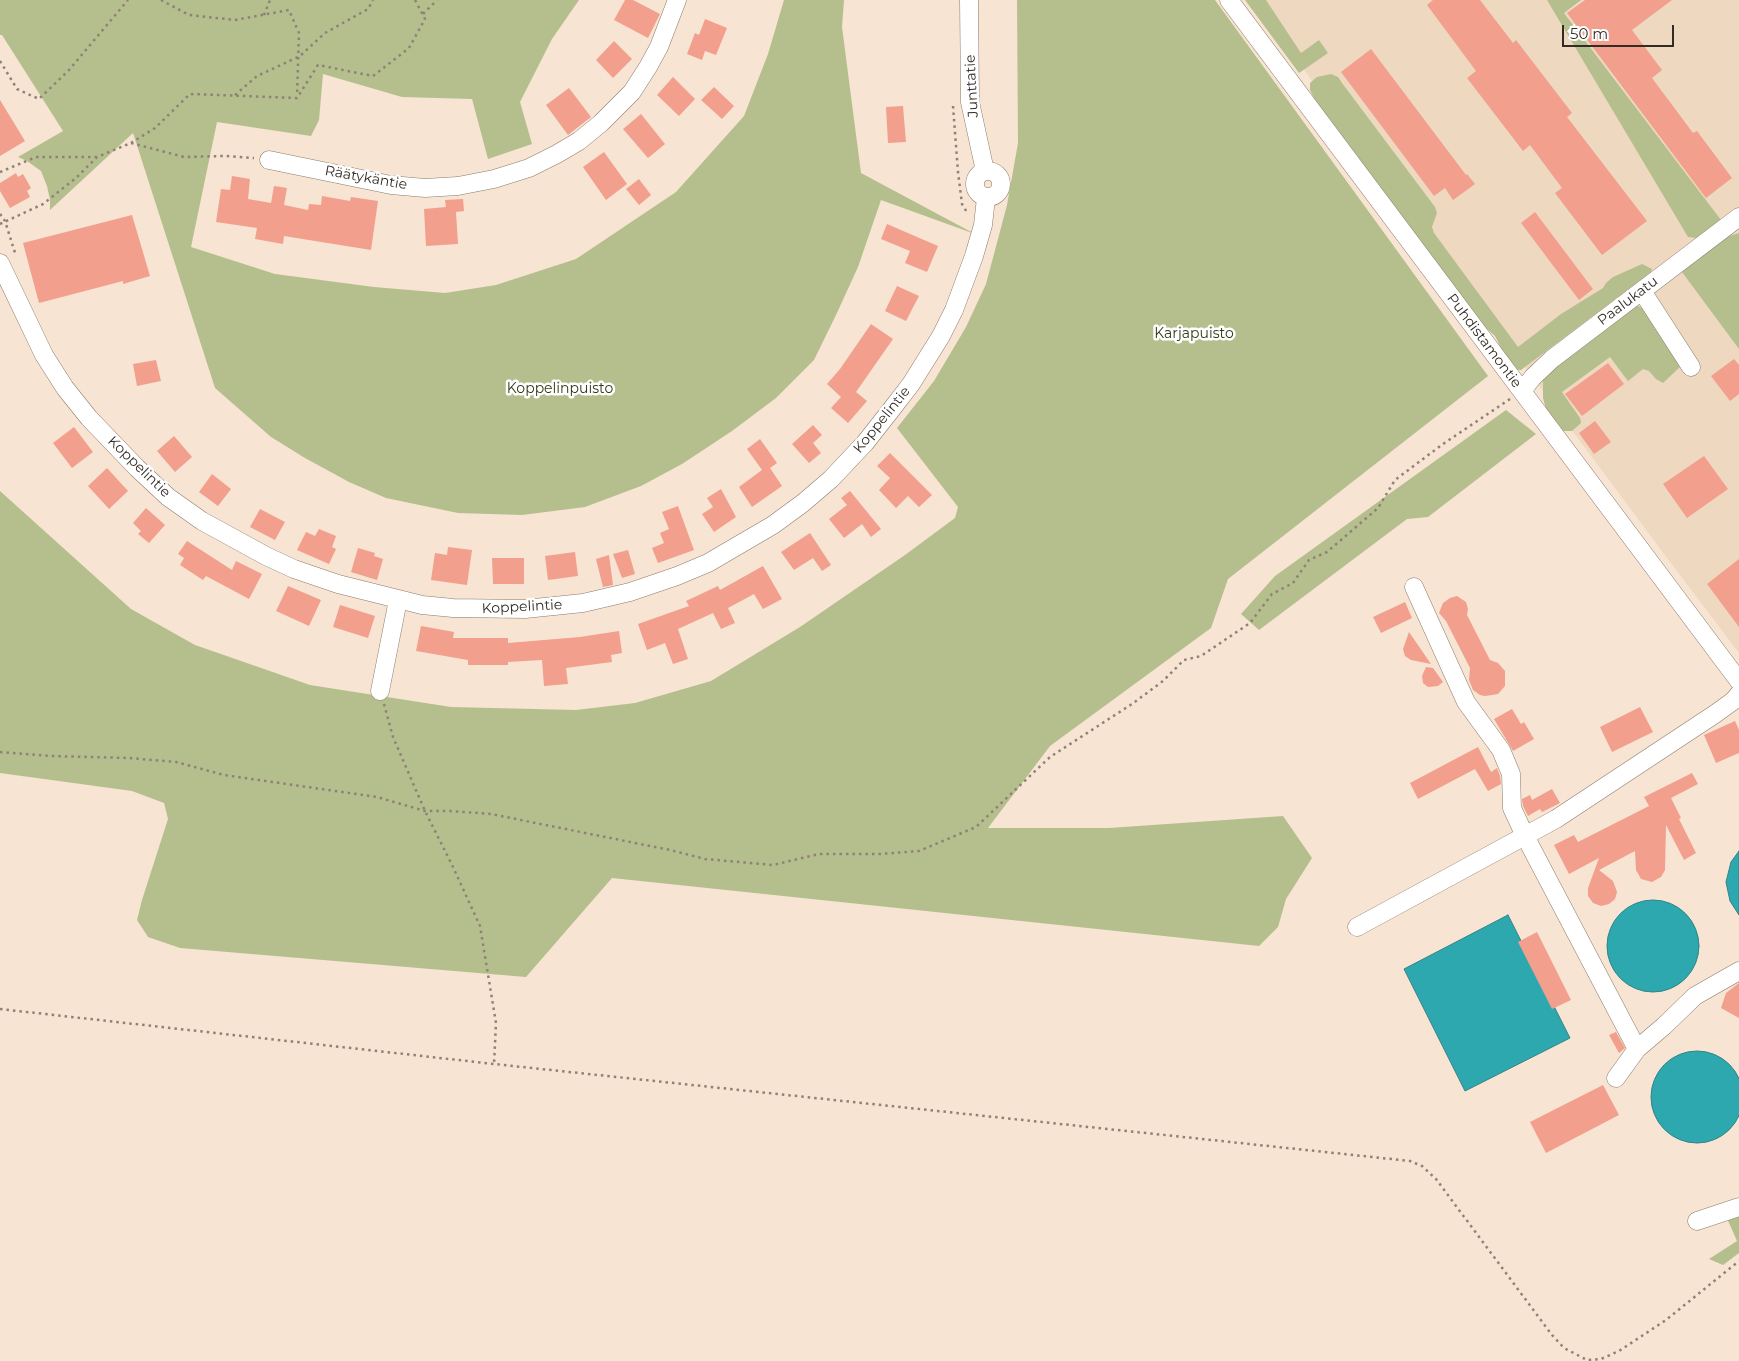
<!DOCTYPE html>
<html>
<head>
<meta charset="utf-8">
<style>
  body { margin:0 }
  #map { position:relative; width:1739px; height:1361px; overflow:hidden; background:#f7e4d2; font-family:Montserrat,sans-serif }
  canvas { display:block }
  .scale { position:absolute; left:1562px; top:25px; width:112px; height:22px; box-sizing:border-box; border:2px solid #332c26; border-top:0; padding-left:6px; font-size:15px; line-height:18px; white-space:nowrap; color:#332c26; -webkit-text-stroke:4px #fff; paint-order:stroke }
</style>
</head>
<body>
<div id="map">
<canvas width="1739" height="1361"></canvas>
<div class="scale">50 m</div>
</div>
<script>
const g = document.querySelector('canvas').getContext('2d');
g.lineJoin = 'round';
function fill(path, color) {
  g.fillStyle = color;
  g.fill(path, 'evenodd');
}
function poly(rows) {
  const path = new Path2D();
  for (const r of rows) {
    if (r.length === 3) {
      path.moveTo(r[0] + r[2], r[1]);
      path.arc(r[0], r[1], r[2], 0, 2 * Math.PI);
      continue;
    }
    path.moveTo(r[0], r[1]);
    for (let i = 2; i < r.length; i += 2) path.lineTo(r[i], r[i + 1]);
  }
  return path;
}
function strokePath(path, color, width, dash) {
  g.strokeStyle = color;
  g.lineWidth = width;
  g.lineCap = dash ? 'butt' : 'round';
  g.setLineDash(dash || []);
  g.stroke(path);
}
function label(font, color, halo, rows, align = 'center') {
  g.font = font + ' Montserrat,sans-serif';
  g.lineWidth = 5;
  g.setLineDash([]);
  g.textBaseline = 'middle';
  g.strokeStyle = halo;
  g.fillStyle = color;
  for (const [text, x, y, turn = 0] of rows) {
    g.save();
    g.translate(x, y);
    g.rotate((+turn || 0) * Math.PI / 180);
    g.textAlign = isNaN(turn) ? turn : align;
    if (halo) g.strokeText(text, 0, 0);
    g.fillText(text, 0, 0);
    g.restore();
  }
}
fill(poly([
  [1252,0,1739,0,1739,653,1667,558]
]), '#efd8c0');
fill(poly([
  [0,0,579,0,552,39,520,102,532,144,488,159,472,99,402,97,323,74,319,120,311,136,217,122,191,247,275,274,374,287,445,293,496,285,576,259,676,192,744,116,768,54,784,0,844,0,842,27,861,173,975,234,881,200,858,267,836,315,814,360,776,398,732,431,682,464,641,486,585,507,522,515,458,513,386,498,349,482,305,458,271,437,215,388,133,133,50,210,50,200,47,186,41,171,27,161,18,157,63,131,2,35,0,35],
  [1017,0,1215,0,1488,376,1228,579,1211,628,1050,746,988,828,1109,828,1283,816,1312,858,1286,899,1278,927,1259,946,612,878,526,977,180,948,148,937,137,920,142,900,168,819,164,803,132,791,0,773,0,491,131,609,195,645,310,685,451,707,576,710,635,703,711,681,800,627,905,555,955,518,958,507,897,428,934,381,966,327,986,284,1007,205,1018,143],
  [1245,0,1266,0,1301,53,1319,40,1328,53,1299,73],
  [1547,0,1581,0,1564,13,1721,220,1696,238,1688,237],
  [1331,74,1338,77,1342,83,1435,207,1437,213,1432,227,1434,233,1518,347,1561,314,1603,288,1606,283,1613,277,1642,264,1652,269,1651,272,1521,370,1518,370,1504,354,1495,336,1479,322,1317,104,1310,90,1310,83,1317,77],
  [1739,233,1739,349,1682,272,1726,237],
  [1636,305,1644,309,1681,366,1663,383,1656,379,1649,371,1643,369,1628,381,1610,357,1562,392,1580,418,1581,423,1572,431,1563,431,1554,423,1547,413,1543,398,1543,378,1549,370],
  [1506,410,1536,434,1428,517,1407,519,1259,630,1241,614,1275,576],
  [1739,1212,1739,1253,1723,1265,1709,1259,1737,1241,1726,1216]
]), '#b5bf8d');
const water = poly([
  [1739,851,1739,915,1730,901,1726,882,1731,862,1739,851],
  [1653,946,46],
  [1508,915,1570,1038,1465,1091,1404,969,1508,915],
  [1697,1097,46]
]);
fill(water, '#2ea8af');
strokePath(water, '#308386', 1);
fill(poly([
  [625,0,633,0,660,14,648,38,614,20],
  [1433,0,1480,0,1513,43,1516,40,1572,113,1567,117,1647,221,1602,255,1555,193,1562,188,1530,145,1523,151,1467,78,1476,71,1427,5],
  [1585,0,1672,0,1632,30,1662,70,1652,78,1693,133,1697,131,1732,178,1706,198,1567,13],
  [705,19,727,28,716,55,705,51,702,60,687,54,695,33,699,35],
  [614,41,632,59,613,78,596,60],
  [1371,49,1466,175,1467,174,1475,184,1453,200,1445,188,1434,196,1341,72],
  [673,77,695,99,679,116,657,95],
  [714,87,734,106,722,119,701,100],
  [569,88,591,117,568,135,546,105],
  [0,100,25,141,0,156],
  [903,106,906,142,888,143,886,107],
  [641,114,665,144,648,158,623,129],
  [604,152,627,184,606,200,583,167],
  [16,173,18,177,23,174,31,188,27,191,30,197,10,208,0,191,0,183],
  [232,176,250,179,248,199,271,203,274,186,287,188,284,205,308,210,309,204,321,205,322,196,350,201,351,197,378,201,371,250,284,236,283,244,255,239,257,228,216,222,221,189,230,190],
  [639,179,651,195,639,205,626,189],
  [463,199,464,211,456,212,458,244,426,246,424,209,446,207,445,200],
  [1535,212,1593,289,1579,300,1521,223],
  [132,215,150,276,123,284,123,281,39,303,23,243],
  [887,224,938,246,927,272,905,263,910,251,881,239],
  [897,286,919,296,906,321,885,311],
  [871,324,893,339,856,392,867,401,848,423,831,408,841,397,827,384,840,369],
  [1734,359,1739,365,1739,394,1730,401,1711,376],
  [156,360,161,381,137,386,133,364],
  [1608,363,1624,384,1582,416,1565,394],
  [1595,421,1611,442,1594,454,1579,433],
  [813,425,822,435,813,443,821,453,809,463,792,444],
  [74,427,93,452,72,468,53,443],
  [174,436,192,457,175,472,157,451],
  [760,439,777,463,770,468,782,486,752,507,739,487,762,470,747,449],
  [890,453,932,495,919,507,908,496,896,508,879,490,890,478,877,466],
  [1704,456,1728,489,1687,518,1663,484],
  [107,468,128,491,109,509,88,486],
  [212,474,231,489,218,506,199,492],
  [721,489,736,517,714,532,702,514,713,507,707,498],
  [850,491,881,529,871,537,862,524,844,538,829,519,847,505,841,498],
  [678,506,694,550,658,563,652,548,664,543,660,533,669,529,662,512],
  [146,508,165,525,149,543,138,534,141,531,133,523],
  [260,509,285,522,275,540,250,527],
  [319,529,336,536,332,547,336,549,329,564,297,550,306,532,315,536],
  [810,533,831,565,822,571,813,558,794,570,781,552],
  [187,541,232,570,236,561,262,574,249,599,206,576,203,580,180,565,184,558,178,554],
  [448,547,472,550,467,585,431,580,435,553,447,555],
  [358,548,375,553,374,556,383,559,377,580,351,572],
  [628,550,635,574,622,578,613,554],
  [575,552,578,576,548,580,545,556],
  [609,555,613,585,603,587,596,559],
  [492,558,524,558,524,584,493,584],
  [1739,559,1739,627,1707,584],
  [763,566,782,599,763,609,754,594,728,608,735,623,721,629,713,613,678,629,688,659,673,664,665,643,647,650,638,624,689,606,686,601,718,586,720,590],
  [288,586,321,600,309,626,276,611],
  [1457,596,1466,602,1468,609,1467,615,1490,660,1498,663,1505,671,1505,686,1498,694,1485,696,1480,695,1473,690,1469,680,1470,668,1446,621,1439,613,1443,603,1450,598],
  [1405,602,1412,618,1381,633,1373,617],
  [340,605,375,616,368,638,333,627],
  [421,626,454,632,453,638,508,638,508,643,580,637,619,631,622,653,611,655,612,662,566,668,568,684,544,686,542,660,508,662,508,665,468,665,468,660,416,651],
  [1409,632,1431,664,1411,660,1405,656,1403,649],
  [1426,667,1433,668,1443,682,1438,686,1428,687,1423,683,1422,676],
  [1640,707,1653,732,1612,752,1600,727],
  [1512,709,1521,724,1524,722,1534,739,1513,751,1494,719],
  [1735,721,1739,730,1739,753,1716,763,1704,735],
  [1478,747,1491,772,1497,768,1500,776,1501,784,1488,791,1475,769,1418,799,1410,783],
  [1692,773,1698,784,1671,798,1681,818,1679,819,1696,853,1684,860,1666,825,1665,870,1661,877,1652,882,1641,879,1636,870,1635,851,1599,870,1613,881,1617,892,1615,899,1609,904,1601,906,1593,903,1588,896,1588,888,1599,858,1569,874,1554,845,1574,835,1578,842,1649,806,1644,797],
  [1552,789,1560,803,1542,812,1540,809,1528,816,1523,806,1522,799,1530,795,1532,800],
  [1537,932,1571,1000,1552,1009,1518,942],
  [1739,983,1739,1018,1721,1008,1726,993],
  [1616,1032,1625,1048,1619,1053,1609,1035],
  [1603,1085,1619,1115,1546,1153,1530,1122]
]), '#f29f8d');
const minor = poly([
  [969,0,970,102,985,171],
  [1229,0,1739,681],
  [269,160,391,185,425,188,458,186,494,179,529,168,557,154,579,141,601,123,632,92,648,67,659,47,677,0],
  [988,184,13],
  [0,263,44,355,65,388,89,418,137,468,168,497,202,521,266,556,294,569,338,584,422,605,453,608,525,609,583,603,630,592,677,576,708,563,773,525,803,503,831,479,865,443,891,410,911,384,941,336,954,310,974,256,983,225,986,198],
  [1642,291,1691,367],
  [1522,391,1533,377,1552,359,1739,217],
  [1414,587,1466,702,1501,750,1511,774,1512,808,1525,836,1637,1049],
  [380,691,398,600],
  [1357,927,1556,819,1715,714,1733,701,1739,694],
  [1616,1078,1637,1049,1664,1026,1695,996,1739,971],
  [1697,1221,1739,1207]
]);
strokePath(minor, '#8c7b6b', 19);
strokePath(poly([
  [161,0,189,15,235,20,289,10,299,33,297,96],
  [423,14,437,0],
  [264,15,270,0],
  [0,61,17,89,39,99,69,70,128,0],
  [235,95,257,76,300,56,325,33,368,9,373,0],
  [953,106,958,172,962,204,968,214],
  [131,143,155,128,190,94,297,98,318,65,373,76,409,48,425,19,415,0],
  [0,172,36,157,97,157],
  [0,214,5,221,16,256],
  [0,224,43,204,76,178,97,157,131,143,184,157,225,156,254,158],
  [384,704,393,737,425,811,453,867,480,926,496,1023,494,1064],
  [0,752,50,756,129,758,176,762,224,775,377,797,425,811,450,811,491,814,670,850,705,859,773,865,819,854,880,854,919,851,976,827,1050,757,1132,704,1163,681,1184,660,1201,656,1250,623,1272,594,1293,583,1309,560,1327,552,1378,508,1395,480,1443,444,1510,399],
  [0,1009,494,1064,1410,1161,1422,1166,1436,1179,1552,1335,1564,1348,1587,1360,1601,1359,1619,1351,1666,1320,1739,1261]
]), '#8e8276', 2.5, [2.5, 4]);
strokePath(minor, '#fff', 18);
label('14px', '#332c26', '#fff', [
  ["Junttatie",972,86,-93],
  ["Räätykäntie",366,178,10],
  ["Paalukatu",1628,301,-37],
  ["Puhdistamontie",1484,341,53],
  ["Koppelintie",882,420,-51],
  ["Koppelintie",139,467,44],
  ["Koppelintie",522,607,-3]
]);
label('14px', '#343917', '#fff', [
  ["Karjapuisto",1194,334],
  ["Koppelinpuisto",560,389]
]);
</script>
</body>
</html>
